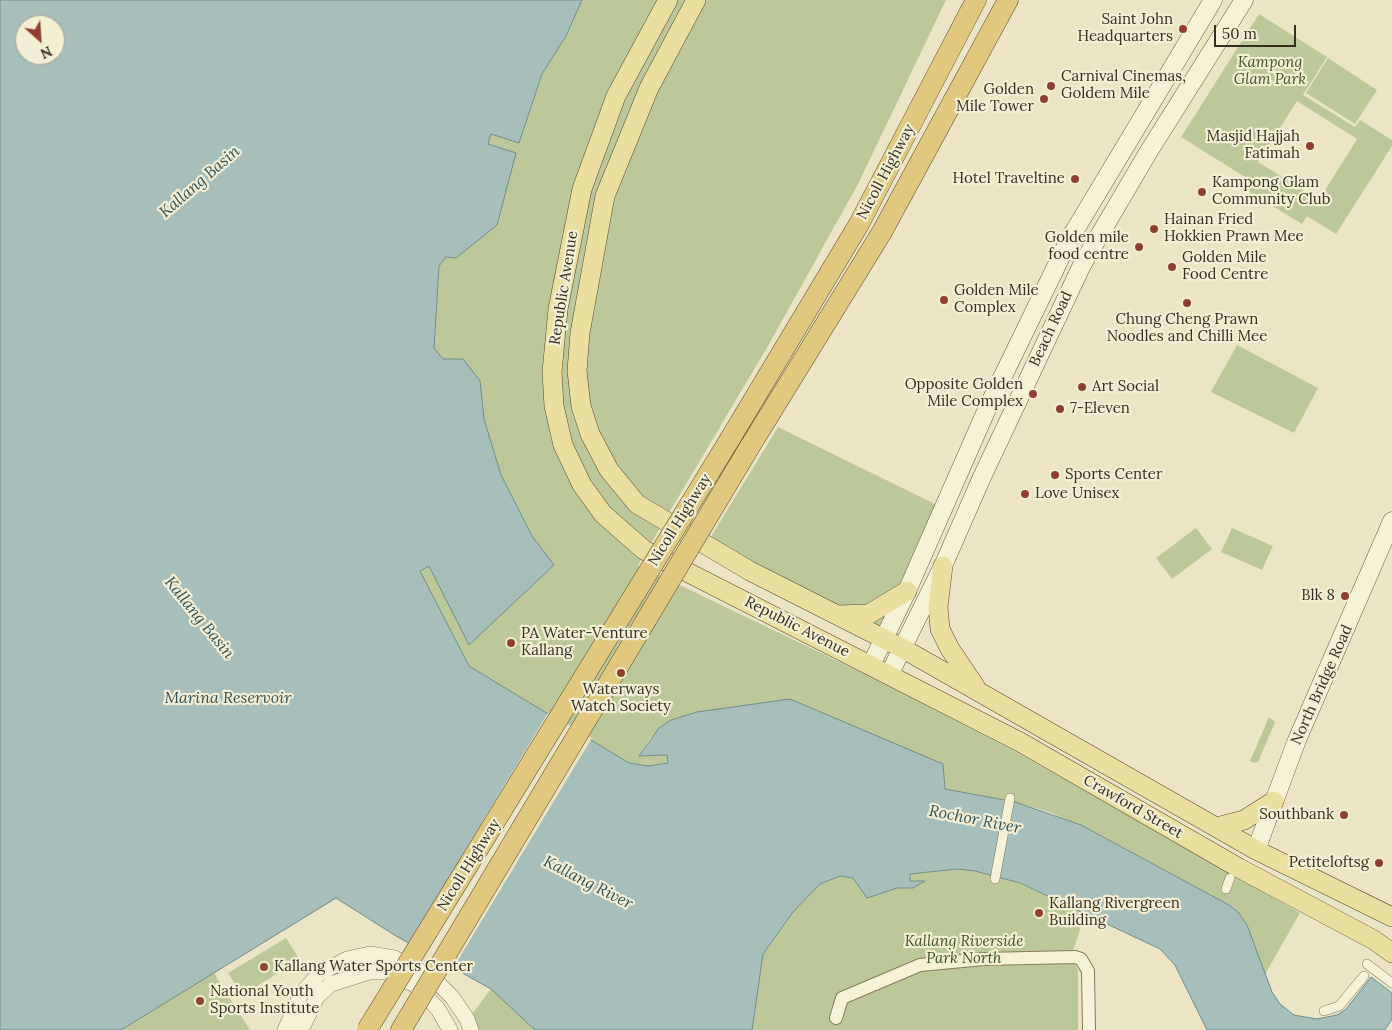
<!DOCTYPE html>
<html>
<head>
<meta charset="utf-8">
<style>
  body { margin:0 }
  #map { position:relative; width:1392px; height:1030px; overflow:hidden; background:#ebe5c6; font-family:Lora,serif }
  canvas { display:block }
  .north { position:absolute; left:15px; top:15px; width:50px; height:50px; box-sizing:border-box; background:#f3efd5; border:1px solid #a7a28d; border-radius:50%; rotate:154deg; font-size:14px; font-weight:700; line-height:20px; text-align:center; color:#362e20 }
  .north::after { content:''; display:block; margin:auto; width:18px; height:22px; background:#8f3f31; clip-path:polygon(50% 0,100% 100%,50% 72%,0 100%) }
  .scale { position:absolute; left:1214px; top:25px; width:82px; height:22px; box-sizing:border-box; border:2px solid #362e20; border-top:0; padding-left:6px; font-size:15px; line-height:18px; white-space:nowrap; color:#362e20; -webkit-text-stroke:4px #f3efd5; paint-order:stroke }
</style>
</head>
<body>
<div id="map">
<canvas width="1392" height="1030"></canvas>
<div class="north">N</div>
<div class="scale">50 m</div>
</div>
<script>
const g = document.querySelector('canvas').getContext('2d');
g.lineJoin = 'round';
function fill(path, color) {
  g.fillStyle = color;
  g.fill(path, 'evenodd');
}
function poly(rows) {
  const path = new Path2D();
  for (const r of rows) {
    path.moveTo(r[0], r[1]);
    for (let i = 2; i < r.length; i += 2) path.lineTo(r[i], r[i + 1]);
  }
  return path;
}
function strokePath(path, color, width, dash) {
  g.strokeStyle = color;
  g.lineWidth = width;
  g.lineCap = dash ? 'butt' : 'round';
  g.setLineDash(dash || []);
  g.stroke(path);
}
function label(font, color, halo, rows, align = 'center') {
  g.font = font + ' Lora,serif';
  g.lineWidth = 4.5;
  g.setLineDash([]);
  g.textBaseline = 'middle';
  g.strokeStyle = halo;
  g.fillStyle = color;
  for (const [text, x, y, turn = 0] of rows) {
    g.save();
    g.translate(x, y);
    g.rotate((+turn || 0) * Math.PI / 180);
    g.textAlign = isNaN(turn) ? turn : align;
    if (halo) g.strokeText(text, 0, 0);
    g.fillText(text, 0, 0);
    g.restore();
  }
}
fill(poly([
  [582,0,946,0,858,184,768,346,638,565,871,677,1016,752,1300,913,1264,976,1247,925,1232,907,1091,830,1049,812,1015,802,651,737,639,756,667,755,668,763,648,766,629,763,469,666,419,571,429,566,554,566,532,536,501,475,484,419,480,381,443,359,434,348,439,266,446,257,491,134,519,142,542,74,566,36],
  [1259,14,1327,57,1303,95,1355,127,1360,120,1392,140,1392,146,1336,234,1307,216,1302,224,1240,186,1245,177,1181,137],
  [1297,101,1357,139,1319,200,1258,162],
  [1328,58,1377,90,1355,124,1306,93],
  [1237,345,1318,388,1294,433,1211,392],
  [778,427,943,508,884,640,709,540],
  [1196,528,1212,549,1172,579,1156,558],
  [1232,528,1273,546,1262,570,1221,552],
  [1269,717,1275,722,1258,762,1254,763,1250,761],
  [950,869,970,870,1016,882,1085,913,1071,958,1078,969,1078,1030,752,1030,763,954,793,912,820,884,840,876,853,878,867,898,897,888,913,888,923,881,910,881,909,874],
  [286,938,300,960,242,995,228,973],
  [214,973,250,1030,120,1030,121,1030],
  [491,989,535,1030,479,1030,473,1013]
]), '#bcc89a');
const water = poly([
  [0,0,582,0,566,36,542,74,519,143,491,134,488,144,516,153,497,225,456,258,446,257,439,266,434,348,443,359,463,359,480,381,484,419,501,475,532,536,554,565,469,645,429,566,420,571,469,666,629,763,648,766,668,763,667,755,639,756,659,728,671,720,697,712,790,699,943,764,945,789,1015,802,1081,825,1229,905,1238,912,1247,925,1272,992,1280,1004,1294,1015,1317,1019,1337,1015,1346,1009,1371,977,1392,993,1392,1019,1385,1030,1207,1030,1175,965,1160,949,1020,883,975,871,957,869,910,874,910,881,925,881,913,888,897,888,867,898,853,878,840,876,820,884,793,912,763,954,752,1030,535,1030,491,989,396,936,336,898,121,1030,0,1030,0,0],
  [25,25,55,25,55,55,25,55,25,25]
]);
fill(water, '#a7bfbb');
strokePath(water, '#6e8c89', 1);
fill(poly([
  [548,713,592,738,452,970,408,945]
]), '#ebe5c6');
const pedestrian = poly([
  [995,879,1010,798],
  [1226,889,1230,878],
  [1367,964,1392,983],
  [1324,1011,1339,1006,1364,976]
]);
const minor = poly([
  [836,1018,842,998,920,965,984,959,1075,957,1081,959,1088,971,1089,1030]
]);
const tertiary = poly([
  [285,1030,301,994,319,974,347,959,370,954,394,958,422,972,440,985,452,997,467,1019,471,1030],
  [301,1030,317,997,331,984,369,972,386,972,415,985,438,1009,450,1030]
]);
const secondary = poly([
  [871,665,907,591,987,409,1069,240,1213,0],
  [889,675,943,566,982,477,1082,265,1149,151,1244,0],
  [1256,850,1297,740,1392,521]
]);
const primary = poly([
  [668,0,616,96,582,189,558,309,552,372,554,406,563,445,582,485,603,514,644,550,1020,742,1239,868,1374,940,1392,953],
  [696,0,649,88,605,196,580,333,577,371,581,406,590,434,609,470,637,504,750,571,902,648,1256,850,1392,917],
  [943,566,938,607,940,629,950,649,975,686],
  [838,615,869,614,907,591],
  [1217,827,1244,820,1274,801]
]);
const trunk = poly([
  [730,439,859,224,976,0],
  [749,448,882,232,1008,0],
  [401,1030,410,1015]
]);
strokePath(pedestrian, '#85785d', 10);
strokePath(minor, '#85785d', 14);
strokePath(tertiary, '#85785d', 16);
strokePath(secondary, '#675940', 19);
strokePath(primary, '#534631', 20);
strokePath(trunk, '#534631', 21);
strokePath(pedestrian, '#f6f2d8', 9);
strokePath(minor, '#f6f2d8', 12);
strokePath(tertiary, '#f6f2d8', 15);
strokePath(secondary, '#f6f2d8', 18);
strokePath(primary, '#ebdfa0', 19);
strokePath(trunk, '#e0c87e', 20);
const trunkBridge = poly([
  [410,1015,749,448],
  [367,1030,730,439]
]);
strokePath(trunkBridge, '#534631', 21, []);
strokePath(trunkBridge, '#e0c87e', 20);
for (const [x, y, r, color] of [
  [1183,29,5,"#8f3f31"],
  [1051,86,5,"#8f3f31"],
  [1044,99,5,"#8f3f31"],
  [1310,146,5,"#8f3f31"],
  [1075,179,5,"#8f3f31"],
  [1202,192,5,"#8f3f31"],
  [1154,229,5,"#8f3f31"],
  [1139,247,5,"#8f3f31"],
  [1172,267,5,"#8f3f31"],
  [944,300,5,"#8f3f31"],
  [1187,303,5,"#8f3f31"],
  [1082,387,5,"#8f3f31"],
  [1033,394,5,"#8f3f31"],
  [1060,409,5,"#8f3f31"],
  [1055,475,5,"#8f3f31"],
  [1025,494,5,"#8f3f31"],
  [1345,596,5,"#8f3f31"],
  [511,643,5,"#8f3f31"],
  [621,673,5,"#8f3f31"],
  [1344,815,5,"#8f3f31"],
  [1379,863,5,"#8f3f31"],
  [1039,913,5,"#8f3f31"],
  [264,967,5,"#8f3f31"],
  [200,1001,5,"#8f3f31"]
]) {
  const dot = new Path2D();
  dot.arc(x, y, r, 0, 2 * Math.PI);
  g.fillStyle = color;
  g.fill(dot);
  strokePath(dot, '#f3efd5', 2);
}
label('15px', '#362e20', '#f3efd5', [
  ["Saint John",1173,20,"right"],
  ["Headquarters",1173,37,"right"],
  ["Carnival Cinemas,",1061,77],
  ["Goldem Mile",1061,94],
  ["Golden",1034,90,"right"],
  ["Mile Tower",1034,107,"right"],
  ["Masjid Hajjah",1300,137,"right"],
  ["Fatimah",1300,154,"right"],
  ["Hotel Traveltine",1065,179,"right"],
  ["Kampong Glam",1212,183],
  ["Community Club",1212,200],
  ["Hainan Fried",1164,220],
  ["Hokkien Prawn Mee",1164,237],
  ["Golden mile",1129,238,"right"],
  ["food centre",1129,255,"right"],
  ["Golden Mile",1182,258],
  ["Food Centre",1182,275],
  ["Golden Mile",954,291],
  ["Complex",954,308],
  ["Chung Cheng Prawn",1187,320,"center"],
  ["Noodles and Chilli Mee",1187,337,"center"],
  ["Opposite Golden",1023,385,"right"],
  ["Mile Complex",1023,402,"right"],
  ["Art Social",1092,387],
  ["7-Eleven",1070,409],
  ["Sports Center",1065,475],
  ["Love Unisex",1035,494],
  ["Blk 8",1335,596,"right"],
  ["PA Water-Venture",521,634],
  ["Kallang",521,651],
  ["Waterways",621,690,"center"],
  ["Watch Society",621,707,"center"],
  ["Southbank",1334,815,"right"],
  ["Petiteloftsg",1369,863,"right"],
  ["Kallang Rivergreen",1049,904],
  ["Building",1049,921],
  ["Kallang Water Sports Center",274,967],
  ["National Youth",210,992],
  ["Sports Institute",210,1009]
], 'left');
label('italic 15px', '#415128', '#f3efd5', [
  ["Kampong",1270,63],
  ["Glam Park",1270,80],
  ["Kallang Riverside",964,942],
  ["Park North",964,959]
]);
label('15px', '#362e20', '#f3efd5', [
  ["Nicoll Highway",886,172,-62],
  ["Republic Avenue",564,288,-81],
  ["Beach Road",1051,329,-65],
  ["Nicoll Highway",680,520,-58],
  ["Republic Avenue",797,627,27],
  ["North Bridge Road",1322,685,-66],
  ["Crawford Street",1133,807,30],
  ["Nicoll Highway",469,865,-58]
]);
label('italic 16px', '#305255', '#f3efd5', [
  ["Kallang Basin",200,182,-41],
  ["Kallang Basin",199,618,51],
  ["Marina Reservoir",228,698],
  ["Rochor River",975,820,11],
  ["Kallang River",588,883,27]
]);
</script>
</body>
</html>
